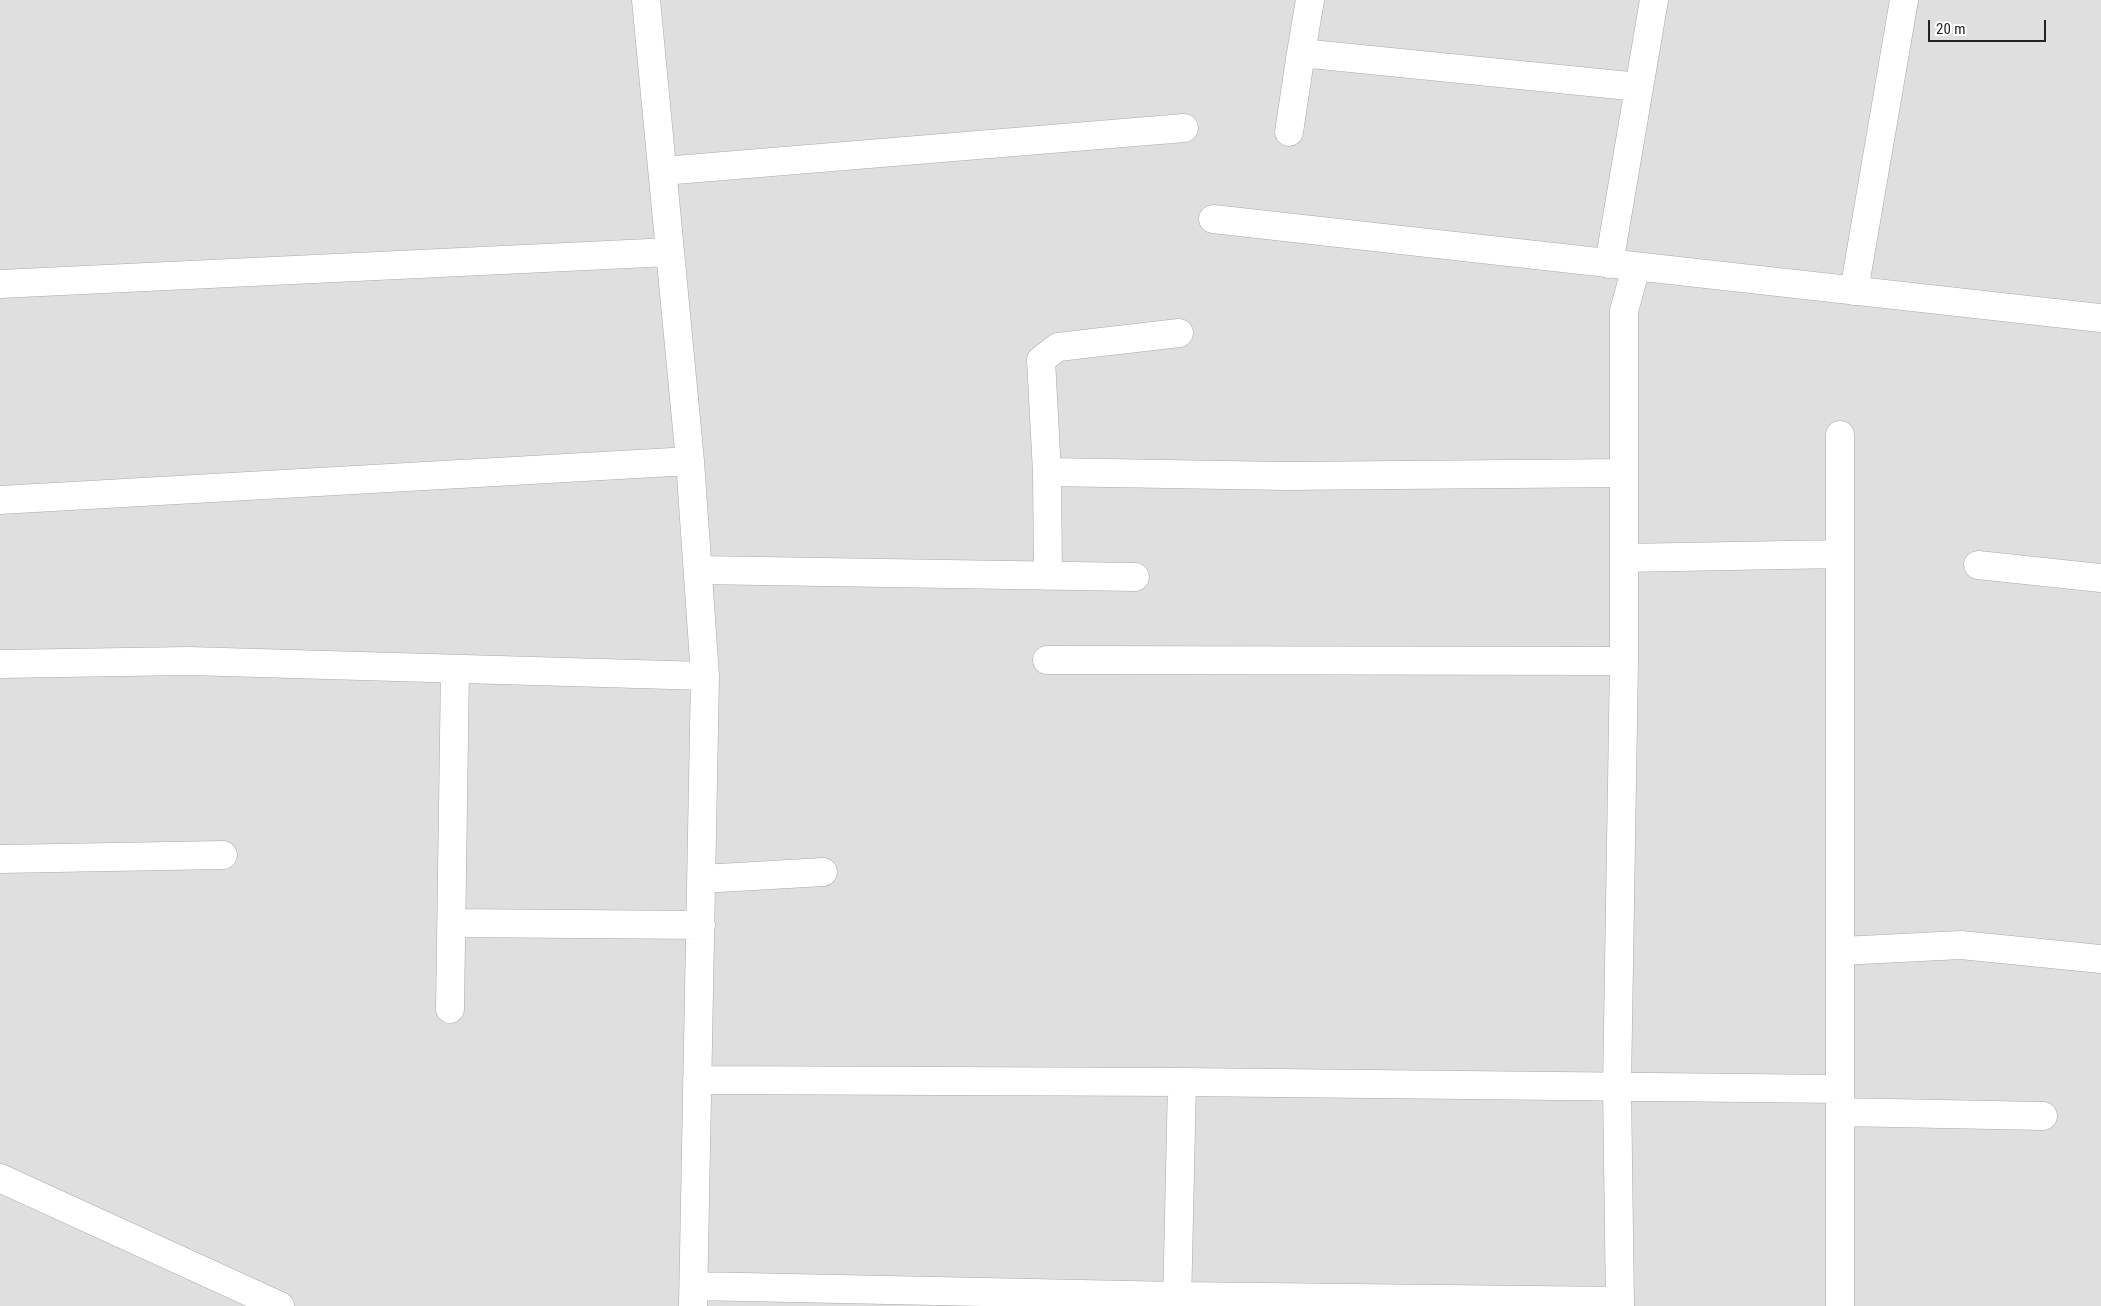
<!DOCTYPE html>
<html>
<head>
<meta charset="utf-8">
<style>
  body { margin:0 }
  #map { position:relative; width:2101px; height:1306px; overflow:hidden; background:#f2efe9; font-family:"Roboto Condensed",sans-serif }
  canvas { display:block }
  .scale { position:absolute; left:1928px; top:20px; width:118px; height:22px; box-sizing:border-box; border:2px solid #222; border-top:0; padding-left:6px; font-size:15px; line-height:18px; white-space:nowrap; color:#222; -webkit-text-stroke:4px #fff; paint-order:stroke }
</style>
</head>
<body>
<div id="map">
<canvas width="2101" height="1306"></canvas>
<div class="scale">20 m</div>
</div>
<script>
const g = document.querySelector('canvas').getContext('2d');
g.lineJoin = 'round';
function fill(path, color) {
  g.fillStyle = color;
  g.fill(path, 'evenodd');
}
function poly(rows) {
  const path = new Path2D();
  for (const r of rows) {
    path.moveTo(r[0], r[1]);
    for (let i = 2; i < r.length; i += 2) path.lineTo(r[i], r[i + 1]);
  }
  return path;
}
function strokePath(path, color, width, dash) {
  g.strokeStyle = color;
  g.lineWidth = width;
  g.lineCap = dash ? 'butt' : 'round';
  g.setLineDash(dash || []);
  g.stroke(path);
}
fill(poly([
  [0,0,2101,0,2101,1306,0,1306]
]), '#e0dfdf');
const minor = poly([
  [646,0,690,461,705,676,693,1306],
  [1310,0,1301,53,1639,87],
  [1289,132,1301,53],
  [663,171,1184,128],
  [1213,219,2101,318],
  [1609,264,1654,0],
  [0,284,670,252],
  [1854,291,1904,0],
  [1840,435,1840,1089],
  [1047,472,1041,360,1058,347,1179,333],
  [0,500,690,461],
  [1624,558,1840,554],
  [1978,565,2101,578],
  [698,570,1135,577],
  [1048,576,1047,472,1286,476,1624,473],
  [1047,660,1624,661],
  [0,664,189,661,705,676],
  [0,859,223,855],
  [702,879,823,872],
  [452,923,701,925],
  [1841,951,1961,945,2101,959],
  [450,1009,455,669],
  [697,1080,1182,1082,1177,1306],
  [1182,1082,1840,1089,1840,1306],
  [1841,1112,2043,1116],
  [0,1178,280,1306],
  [694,1286,1177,1296,1620,1301],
  [1620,1306,1617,1086,1624,661,1624,311,1636,267]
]);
strokePath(minor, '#a9a9a9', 29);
strokePath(minor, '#fff', 28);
</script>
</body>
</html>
